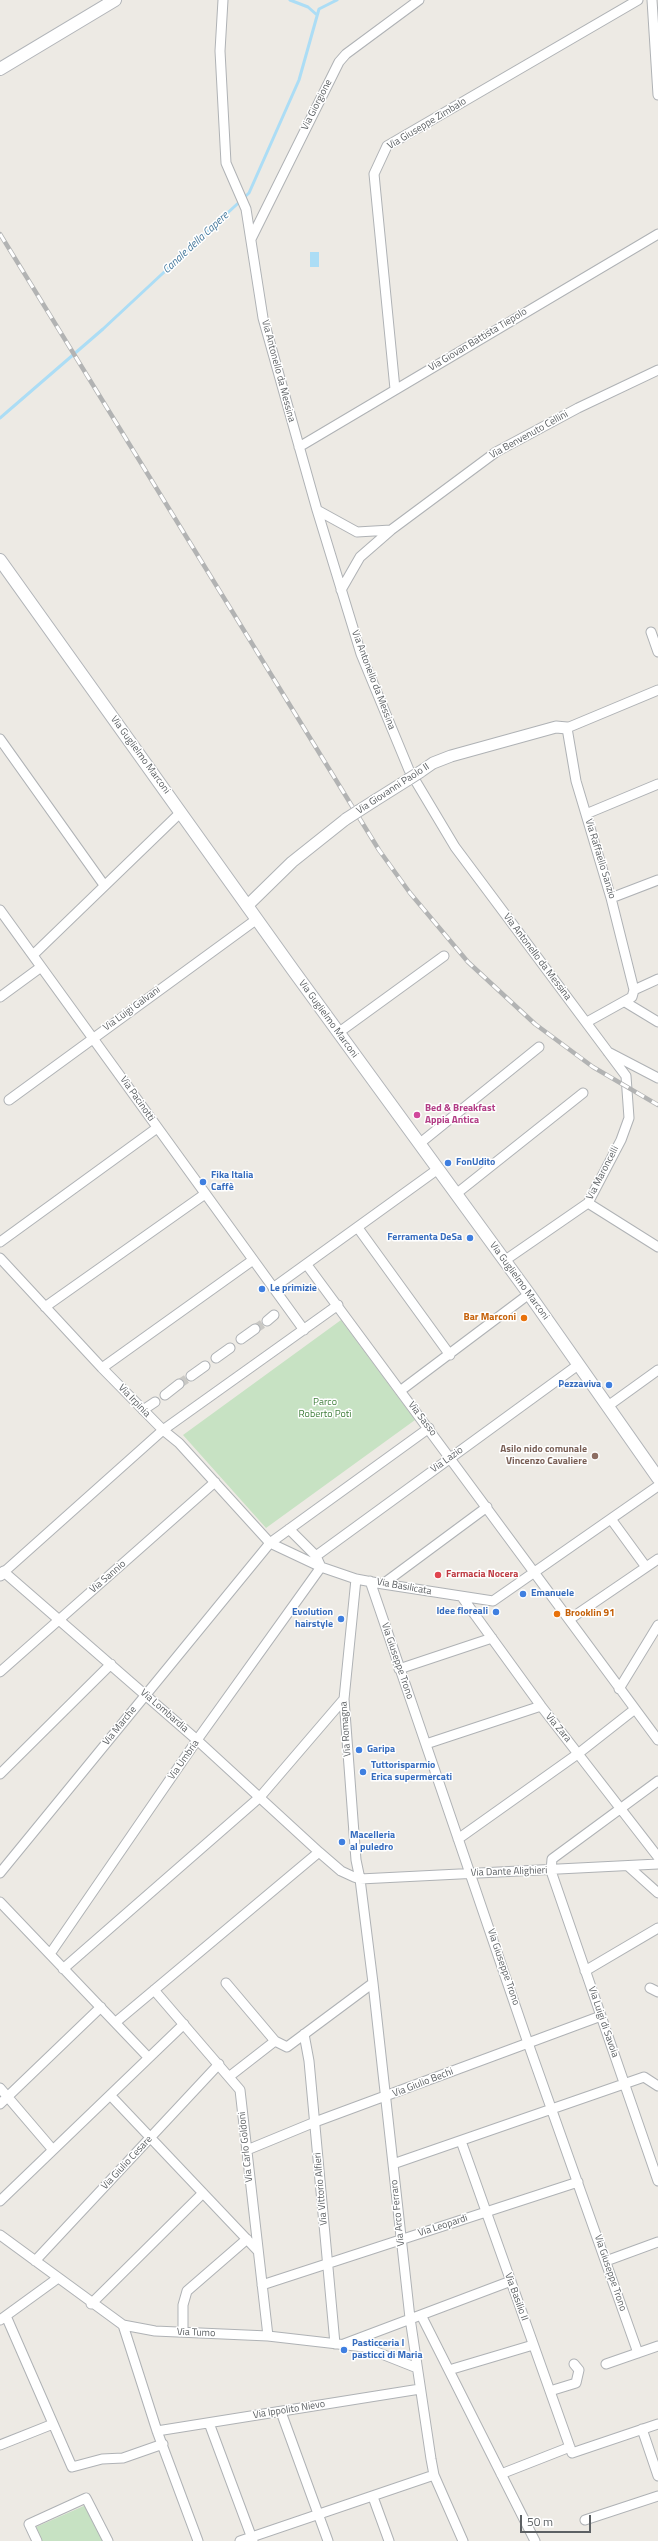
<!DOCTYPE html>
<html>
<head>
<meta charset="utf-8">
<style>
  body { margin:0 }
  #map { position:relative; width:658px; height:2541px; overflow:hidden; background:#edeae4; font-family:"Titillium Web",sans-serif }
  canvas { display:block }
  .scale { position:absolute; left:520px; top:2515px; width:71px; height:18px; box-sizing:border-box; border:2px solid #5c6063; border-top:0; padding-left:5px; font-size:12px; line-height:14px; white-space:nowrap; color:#5c6063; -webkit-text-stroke:3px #fff; paint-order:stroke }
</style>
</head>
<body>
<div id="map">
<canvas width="658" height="2541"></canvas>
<div class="scale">50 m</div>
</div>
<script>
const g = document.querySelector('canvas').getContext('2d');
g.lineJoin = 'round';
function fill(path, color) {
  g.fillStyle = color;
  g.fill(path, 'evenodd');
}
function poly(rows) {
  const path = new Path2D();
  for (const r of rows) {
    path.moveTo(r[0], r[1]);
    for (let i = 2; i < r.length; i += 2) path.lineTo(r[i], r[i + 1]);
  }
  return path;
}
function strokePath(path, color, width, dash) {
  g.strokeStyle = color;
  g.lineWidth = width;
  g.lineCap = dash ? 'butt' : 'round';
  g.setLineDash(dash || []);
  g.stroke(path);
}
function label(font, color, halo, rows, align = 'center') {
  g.font = font + ' "Titillium Web",sans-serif';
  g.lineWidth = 3;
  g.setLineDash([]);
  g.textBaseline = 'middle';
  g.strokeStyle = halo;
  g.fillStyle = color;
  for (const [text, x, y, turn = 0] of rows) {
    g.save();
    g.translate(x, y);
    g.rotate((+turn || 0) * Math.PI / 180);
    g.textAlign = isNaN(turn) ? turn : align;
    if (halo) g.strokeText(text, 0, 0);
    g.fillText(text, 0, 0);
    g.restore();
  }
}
fill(poly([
  [341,1320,415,1420,266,1528,183,1435],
  [86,2505,105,2541,42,2541,36,2527]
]), '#c7e2c3');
fill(poly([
  [310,252,319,252,319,267,310,267]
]), '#acddf5');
strokePath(poly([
  [290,0,308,7,317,15],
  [0,418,103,329,249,193,299,80,319,9,337,0]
]), '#acddf5', 3);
strokePath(poly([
  [255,1329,267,1321],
  [179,1384,191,1376]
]), '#c9c8c4', 9, [9, 4.5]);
const minor = poly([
  [223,0,220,51,226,163,246,209,263,318,317,510,361,654,409,770,455,847,626,1076,629,1118,621,1140,588,1203,504,1261],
  [652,0,658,95],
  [251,239,339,62,346,54,419,0],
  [395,389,374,174,387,146,638,0],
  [299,447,658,234],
  [317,510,357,532,391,530],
  [341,590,360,557,391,530,496,452,578,408,658,370],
  [651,632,658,652],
  [0,739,104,885],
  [586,814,658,784],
  [611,898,658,880],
  [0,910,304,1330],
  [33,955,181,812],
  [634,990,658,979],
  [0,997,41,967],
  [625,1002,658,1022],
  [587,1022,632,997,634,990,611,898,576,781,567,728,658,690],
  [338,1033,444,956],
  [608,1052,658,1078],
  [9,1100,257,919],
  [419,1144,539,1047],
  [456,1194,583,1093],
  [588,1203,658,1247],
  [358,1228,450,1355],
  [0,1242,157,1128],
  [0,1258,102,1368,163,1430,179,1443,270,1543,321,1567,356,1579,383,1584,493,1601,658,1486],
  [307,1265,658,1740],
  [273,1288,438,1169],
  [338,1305,163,1430,4,1572,197,1740,319,1852,341,1871,354,1877,360,1879,658,1864],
  [45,1307,205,1194],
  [267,1321,274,1315],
  [241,1339,255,1329],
  [216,1358,230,1348],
  [102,1368,253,1260],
  [191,1376,205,1366],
  [400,1391,529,1294],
  [165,1395,179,1384],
  [608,1406,658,1370],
  [143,1410,155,1402],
  [611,1519,646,1567],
  [316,1556,578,1365],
  [356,1579,344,1699,356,1860,360,1879,373,1983,410,2318,431,2459,434,2475,463,2541],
  [370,1581,528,2043,638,2353],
  [383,1584,487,1507],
  [462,1597,541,1706,658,1857],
  [570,1619,658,1559],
  [399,1669,492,1638],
  [0,1672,215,1482],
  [619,1689,658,1625],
  [426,1744,541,1706],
  [0,1774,111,1664],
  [658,1781,552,1859,551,1871,658,2181],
  [458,1839,579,1753,635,1709],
  [629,1867,658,1893],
  [0,1873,270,1543,429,1428],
  [0,1902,148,2057],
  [50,1954,197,1740,321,1567,316,1556,289,1529],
  [63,1969,260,1797,344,1699],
  [585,1971,658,1928],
  [226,1983,275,2041,287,2047,373,1983],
  [650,1988,658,1992],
  [154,1990,240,2090,268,2336],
  [116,2022,319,1852],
  [304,2034,309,2061,335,2344],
  [230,2076,275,2041],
  [0,2088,53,2150],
  [110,2095,257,2250],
  [0,2104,101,2007],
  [461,2141,572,2453,658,2424],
  [247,2150,315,2122,601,2016],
  [393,2164,644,2077,658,2086],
  [0,2201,184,2024],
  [0,2235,123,2325,155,2331,268,2336,364,2347,417,2368],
  [35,2261,219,2064],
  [606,2261,658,2242],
  [262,2285,578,2182],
  [91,2304,203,2193],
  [421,2315,535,2541],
  [6,2316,72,2467,102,2459,123,2458,163,2444],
  [0,2320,58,2278],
  [123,2325,157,2431,198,2541],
  [183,2332,183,2305,187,2291,247,2239],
  [344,2344,511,2281],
  [606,2364,658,2346],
  [449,2370,533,2345],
  [550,2391,576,2383,579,2370,574,2364],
  [281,2412,328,2541],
  [209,2423,253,2541],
  [642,2429,658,2476],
  [157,2431,420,2389],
  [0,2445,53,2424],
  [501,2474,570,2447],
  [373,2497,389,2541],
  [585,2520,658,2496],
  [37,2541,29,2524,86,2498,108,2541],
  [240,2541,434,2475]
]);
const tertiary = poly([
  [420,772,433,763,451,756,556,727,567,728],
  [374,801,409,779],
  [247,906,292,862,346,819],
  [0,1575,4,1572]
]);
const secondary = poly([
  [0,69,115,0],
  [0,560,293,970,529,1294,658,1478]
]);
strokePath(minor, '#afb2b5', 11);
strokePath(tertiary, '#afb2b5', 13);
strokePath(secondary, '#b1b4b8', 14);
strokePath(minor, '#fff', 9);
strokePath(tertiary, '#fff', 11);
strokePath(secondary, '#fff', 12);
const rail = poly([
  [0,234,379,850,410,893,468,962,535,1024,593,1067,658,1105]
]);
strokePath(rail, '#b2b3b3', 4.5);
strokePath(rail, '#fff', 3, [9]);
const tertiaryBridge = poly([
  [409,779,420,772],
  [346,819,374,801]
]);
strokePath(tertiaryBridge, '#afb2b5', 13, []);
strokePath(tertiaryBridge, '#fff', 11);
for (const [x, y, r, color] of [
  [417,1115,4,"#d1479c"],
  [448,1163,4,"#3f7fe0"],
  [203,1182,4,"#3f7fe0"],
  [470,1238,4,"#3f7fe0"],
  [262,1289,4,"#3f7fe0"],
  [524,1318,4,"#e8710a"],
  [609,1385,4,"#3f7fe0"],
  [595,1456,4,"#8d6e63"],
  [438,1575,4,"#e0444e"],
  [523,1594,4,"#3f7fe0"],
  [496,1612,4,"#3f7fe0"],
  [557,1614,4,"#e8710a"],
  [341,1619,4,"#3f7fe0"],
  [359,1750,4,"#3f7fe0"],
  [363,1772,4,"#3f7fe0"],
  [342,1842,4,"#3f7fe0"],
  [344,2350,4,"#3f7fe0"]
]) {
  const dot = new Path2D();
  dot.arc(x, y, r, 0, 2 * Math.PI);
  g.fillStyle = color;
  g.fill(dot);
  strokePath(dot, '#fff', 1.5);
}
label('10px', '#5c6063', '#fff', [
  ["Via Giorgione",317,105,-63],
  ["Via Giuseppe Zimbalo",427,124,-31],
  ["Via Giovan Battista Tiepolo",478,340,-31],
  ["Via Antonello da Messina",278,371,75],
  ["Via Benvenuto Cellini",529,435,-29],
  ["Via Antonello da Messina",373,680,69],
  ["Via Guglielmo Marconi",140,755,54],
  ["Via Giovanni Paolo II",393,789,-33],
  ["Via Raffaello Sanzio",600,859,73],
  ["Via Antonello da Messina",537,957,53],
  ["Via Luigi Galvani",132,1009,-36],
  ["Via Guglielmo Marconi",328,1019,54],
  ["Via Pacinotti",137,1099,55],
  ["Via Maroncelli",603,1173,-63],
  ["Via Guglielmo Marconi",519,1281,54],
  ["Via Irpinia",134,1401,46],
  ["Via Sasso",422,1419,53],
  ["Via Lazio",447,1460,-36],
  ["Via Sannio",108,1577,-41],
  ["Via Basilicata",404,1587,10],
  ["Via Giuseppe Trono",397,1661,71],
  ["Via Lombardia",164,1711,41],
  ["Via Marche",120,1726,-51],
  ["Via Zara",558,1728,50],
  ["Via Romagna",346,1729,-94],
  ["Via Umbria",184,1760,-55],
  ["Via Dante Alighieri",509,1872,-2],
  ["Via Giuseppe Trono",503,1967,71],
  ["Via Luigi di Savoia",603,2022,71],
  ["Via Giulio Bechi",423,2083,-21],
  ["Via Carlo Goldoni",246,2147,-96],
  ["Via Giulio Cesare",127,2163,-47],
  ["Via Vittorio Alfieri",321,2189,-95],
  ["Via Arco Ferraro",398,2213,-96],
  ["Via Leopardi",443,2226,-18],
  ["Via Giuseppe Trono",610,2273,71],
  ["Via Basilio II",516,2297,70],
  ["Via Tumo",196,2333,2],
  ["Via Ippolito Nievo",289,2410,-9]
]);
label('bold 10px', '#b23c85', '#fff', [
  ["Bed & Breakfast",425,1109],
  ["Appia Antica",425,1121]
], 'left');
label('bold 10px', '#366cbe', '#fff', [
  ["FonUdito",456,1163],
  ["Fika Italia",211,1176],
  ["Caffè",211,1188],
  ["Ferramenta DeSa",462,1238,"right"],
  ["Le primizie",270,1289],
  ["Pezzaviva",601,1385,"right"],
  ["Emanuele",531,1594],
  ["Idee floreali",488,1612,"right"],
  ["Evolution",333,1613,"right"],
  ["hairstyle",333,1625,"right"],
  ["Garipa",367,1750],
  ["Tuttorisparmio",371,1766],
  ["Erica supermercati",371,1778],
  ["Macelleria",350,1836],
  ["al puledro",350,1848],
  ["Pasticceria I",352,2344],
  ["pasticci di Maria",352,2356]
], 'left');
label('bold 10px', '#c56008', '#fff', [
  ["Bar Marconi",516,1318],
  ["Brooklin 91",565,1614,"left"]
], 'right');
label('10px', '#42803e', '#fff', [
  ["Parco",325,1403],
  ["Roberto Potì",325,1415]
]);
label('bold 10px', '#785e54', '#fff', [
  ["Asilo nido comunale",587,1450],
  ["Vincenzo Cavaliere",587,1462]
], 'right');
label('bold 10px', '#be3a42', '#fff', [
  ["Farmacia Nocera",446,1575]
], 'left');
label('italic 11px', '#477a9d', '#fff', [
  ["Canale della Capere",196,243,-43]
]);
</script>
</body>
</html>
